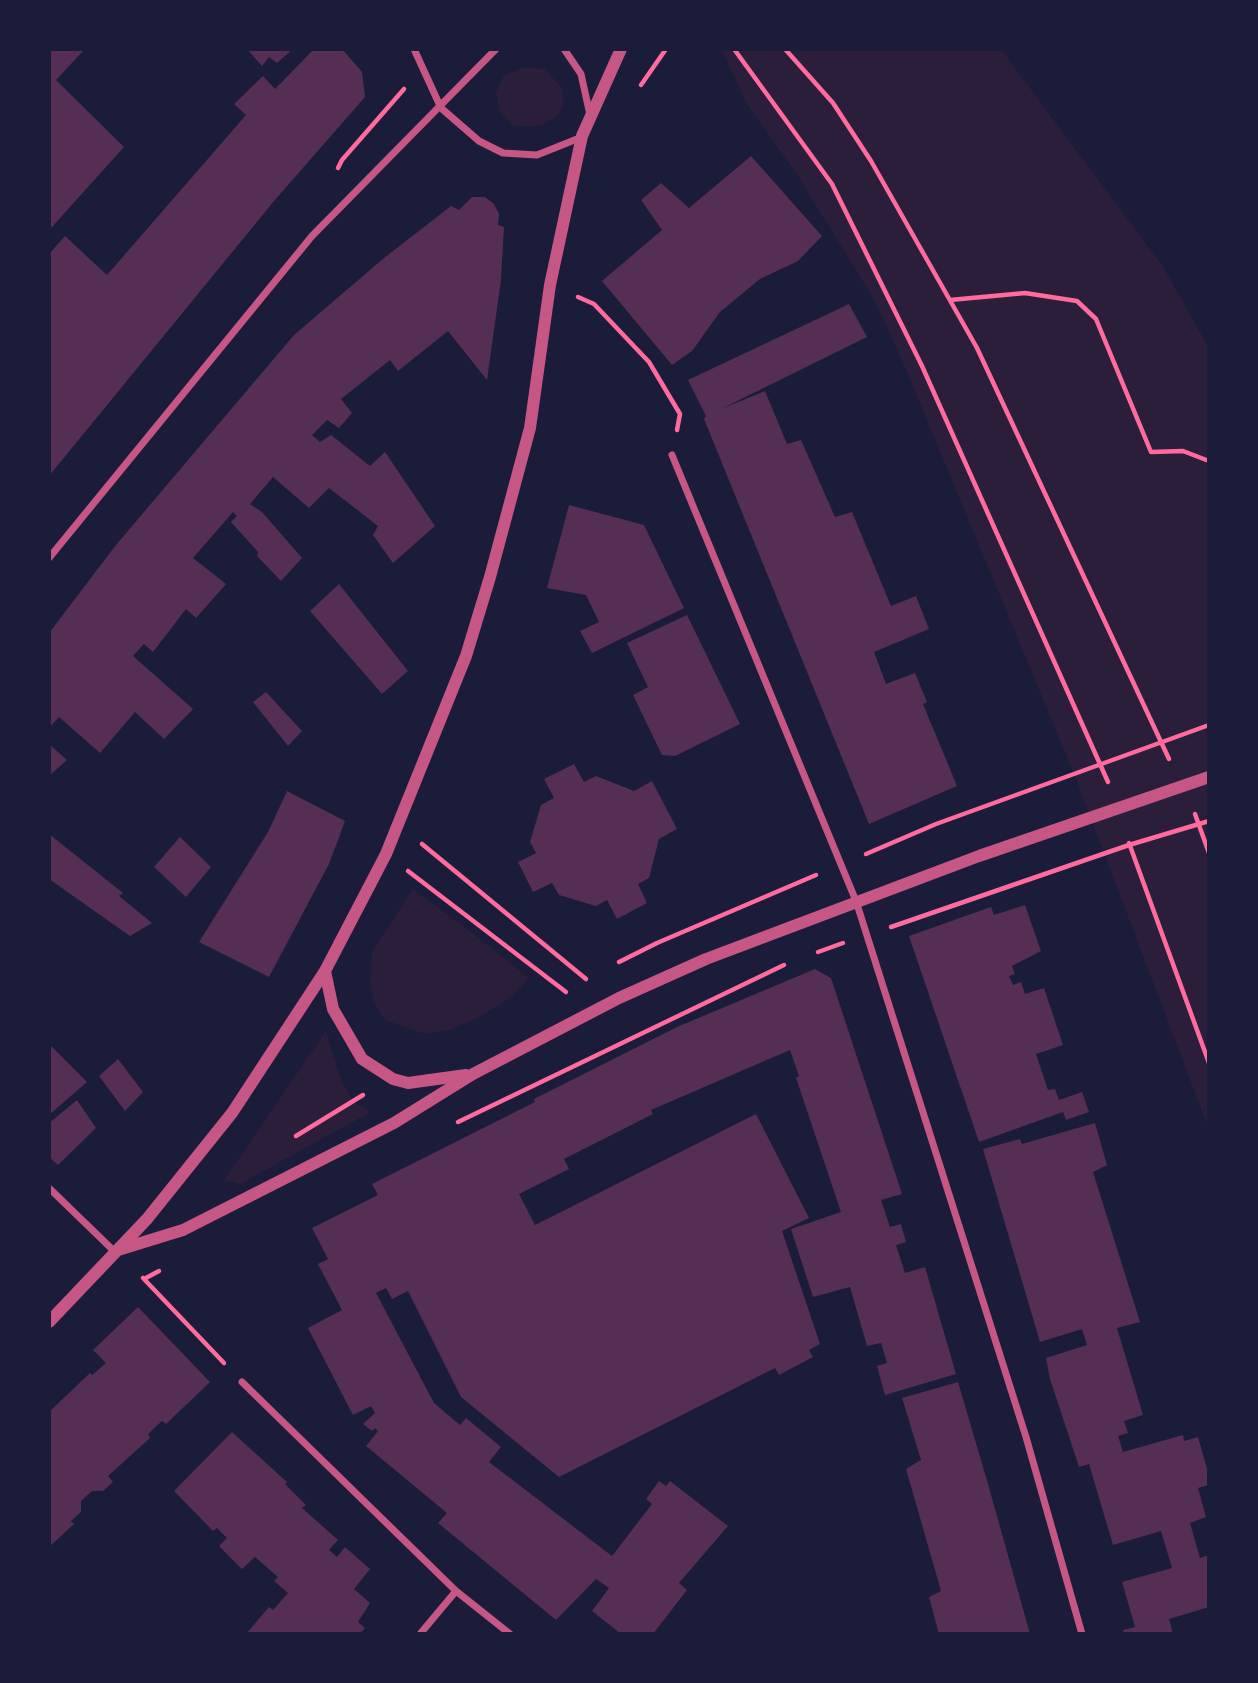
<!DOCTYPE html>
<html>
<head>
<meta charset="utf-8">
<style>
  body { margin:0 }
  #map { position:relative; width:1258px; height:1683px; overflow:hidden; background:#1b1b3a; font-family:"DejaVu Sans",sans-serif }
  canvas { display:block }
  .frame { position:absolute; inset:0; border:51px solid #1b1b3a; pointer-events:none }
</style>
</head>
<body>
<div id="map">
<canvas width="1258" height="1683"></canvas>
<div class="frame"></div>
</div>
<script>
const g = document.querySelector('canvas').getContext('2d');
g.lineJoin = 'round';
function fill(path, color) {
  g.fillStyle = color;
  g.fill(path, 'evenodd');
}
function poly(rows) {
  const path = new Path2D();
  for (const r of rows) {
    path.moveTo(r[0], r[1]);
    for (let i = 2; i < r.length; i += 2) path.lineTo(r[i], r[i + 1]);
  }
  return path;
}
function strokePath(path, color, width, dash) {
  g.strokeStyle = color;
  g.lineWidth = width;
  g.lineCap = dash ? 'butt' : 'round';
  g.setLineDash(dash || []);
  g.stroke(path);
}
fill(poly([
  [722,49,1001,49,1164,268,1209,348,1209,1130,1074,774,902,360,873,298,798,176,746,103],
  [525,67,545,69,562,88,564,104,558,115,545,124,529,127,512,125,499,111,496,93,504,75],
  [413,889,479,938,529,978,510,998,479,1017,450,1030,425,1034,385,1020,375,1004,370,985,372,951],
  [326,1031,341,1080,353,1101,371,1112,240,1184,224,1180]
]), '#2a1e3b');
fill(poly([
  [49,49,85,49,56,80,124,147,52,227,49,224],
  [247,49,293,49,277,63,269,57,262,66],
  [314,49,342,49,362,72,365,97,274,201,49,476,49,254,65,236,107,275,246,115,234,104,263,76,275,89],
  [751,156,822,236,798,261,760,279,720,312,692,351,672,365,602,281,662,230,641,200,661,183,689,208],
  [472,197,485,197,494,204,499,214,498,225,504,227,501,280,487,380,448,331,398,371,390,360,341,399,352,413,339,428,327,420,312,435,320,442,331,435,370,466,385,452,435,526,393,563,373,535,378,526,329,488,309,508,273,477,250,504,262,512,302,558,281,581,257,556,258,552,231,522,237,516,233,512,193,558,226,584,196,618,186,609,153,652,144,644,133,656,193,709,164,739,135,712,100,753,59,717,49,728,49,633,116,545,294,335,384,258,451,206,459,210],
  [849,304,867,337,721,409,765,391,787,444,801,440,835,517,852,512,891,606,916,596,929,629,874,652,886,684,915,673,927,702,923,704,957,786,869,824,704,419,706,416,688,380],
  [569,505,644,525,684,608,592,653,580,631,599,622,586,595,547,588],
  [339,584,408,671,382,694,310,611],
  [687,615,740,724,675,756,662,755,633,695,648,687,627,643],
  [266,692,302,731,288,746,253,702],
  [49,744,67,760,49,776],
  [574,764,584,782,596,776,634,791,652,781,677,829,659,839,649,878,638,884,647,903,617,919,607,900,596,906,559,895,552,883,533,892,518,862,536,853,530,842,541,805,554,798,544,779],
  [287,791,345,821,329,864,269,977,199,942,268,832],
  [49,834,123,893,119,896,152,923,130,936,49,879],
  [180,837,211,867,186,897,154,867],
  [1025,905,1041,951,1012,966,1015,974,1009,976,1013,985,1021,982,1025,994,1044,988,1063,1045,1036,1054,1048,1090,1055,1089,1059,1100,1082,1092,1089,1112,1066,1120,1063,1112,979,1142,909,936,991,907,994,915],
  [815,969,831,978,902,1194,881,1200,890,1227,901,1224,906,1242,896,1245,905,1273,925,1267,956,1374,885,1395,877,1366,887,1363,881,1343,867,1346,850,1287,813,1297,791,1229,841,1212,796,1078,799,1076,790,1050,651,1110,653,1114,564,1159,569,1169,519,1194,535,1225,756,1114,809,1218,782,1231,820,1344,809,1350,813,1357,779,1375,775,1368,559,1477,461,1397,408,1291,392,1299,386,1288,376,1293,434,1403,460,1425,466,1418,501,1447,489,1462,612,1556,652,1504,646,1499,659,1481,666,1486,670,1481,728,1526,679,1583,687,1590,653,1634,621,1634,592,1611,609,1588,596,1579,556,1620,438,1523,447,1513,366,1446,378,1431,375,1428,372,1431,363,1424,375,1413,371,1406,353,1415,308,1328,342,1310,318,1264,328,1259,312,1228,378,1195,372,1184,535,1102,534,1099,677,1027],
  [49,1044,87,1082,49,1115],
  [118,1059,143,1092,125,1111,99,1076],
  [77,1100,96,1128,58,1165,49,1157,49,1123],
  [1095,1123,1107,1165,1093,1172,1140,1322,1117,1328,1143,1415,1124,1421,1128,1433,1118,1436,1123,1452,1183,1435,1184,1441,1198,1437,1209,1476,1209,1485,1198,1488,1206,1517,1190,1523,1200,1558,1209,1555,1209,1607,1169,1619,1173,1634,1124,1634,1123,1630,1135,1627,1122,1582,1172,1568,1161,1531,1113,1545,1089,1464,1079,1467,1050,1379,1046,1358,1087,1345,1082,1329,1040,1342,983,1149,1020,1139,1022,1144],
  [138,1307,210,1382,166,1424,162,1421,148,1434,150,1438,108,1476,113,1482,103,1491,92,1491,81,1501,81,1512,71,1521,74,1524,49,1547,49,1412,90,1373,92,1375,106,1363,93,1350],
  [958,1382,988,1484,1030,1634,939,1634,929,1597,941,1591,906,1469,921,1460,902,1398],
  [232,1432,287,1482,285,1484,306,1505,302,1508,338,1540,329,1550,337,1557,345,1547,370,1569,354,1589,370,1603,358,1622,365,1628,360,1634,246,1634,269,1607,273,1610,288,1593,274,1581,278,1577,255,1557,242,1569,219,1546,227,1538,217,1528,213,1531,174,1491]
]), '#542f53');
strokePath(poly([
  [734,49,832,184,922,366,1108,782],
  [785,49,833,103,871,161,977,348,1169,759],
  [641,85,666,49],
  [338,168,342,160,404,89],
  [578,297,594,304,649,362,680,414,677,430],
  [950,300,1025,293,1077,301,1096,319,1151,452,1183,451,1209,461],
  [1195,814,1209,853],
  [1129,843,1209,1063],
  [422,844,586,979],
  [866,854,936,824,1209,725],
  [408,871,566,992],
  [891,927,1129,845,1209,821],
  [818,952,843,943],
  [619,962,657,943,816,875],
  [458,1122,784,965],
  [296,1136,363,1095],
  [143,1278,224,1363],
  [144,1279,159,1271]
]), '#ff6b9d', 4.5);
strokePath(poly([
  [414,49,441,108,479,141,503,153,537,155,582,137],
  [564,49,581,74,590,115],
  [672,455,856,901,1026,1437,1082,1634],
  [49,558,312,236,496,49],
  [49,1188,114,1251],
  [242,1382,456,1591,510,1634],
  [420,1634,456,1591]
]), '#c65784', 7);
strokePath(poly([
  [325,971,333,1009,362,1059,393,1079,408,1083,466,1075],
  [118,1250,183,1230,394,1123,473,1074,619,998,706,959,979,856,1209,777],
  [49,1322,147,1219,232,1113,325,971,386,854,466,656,490,577,530,428,550,285,582,136,621,49]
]), '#c65784', 12);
</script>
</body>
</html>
